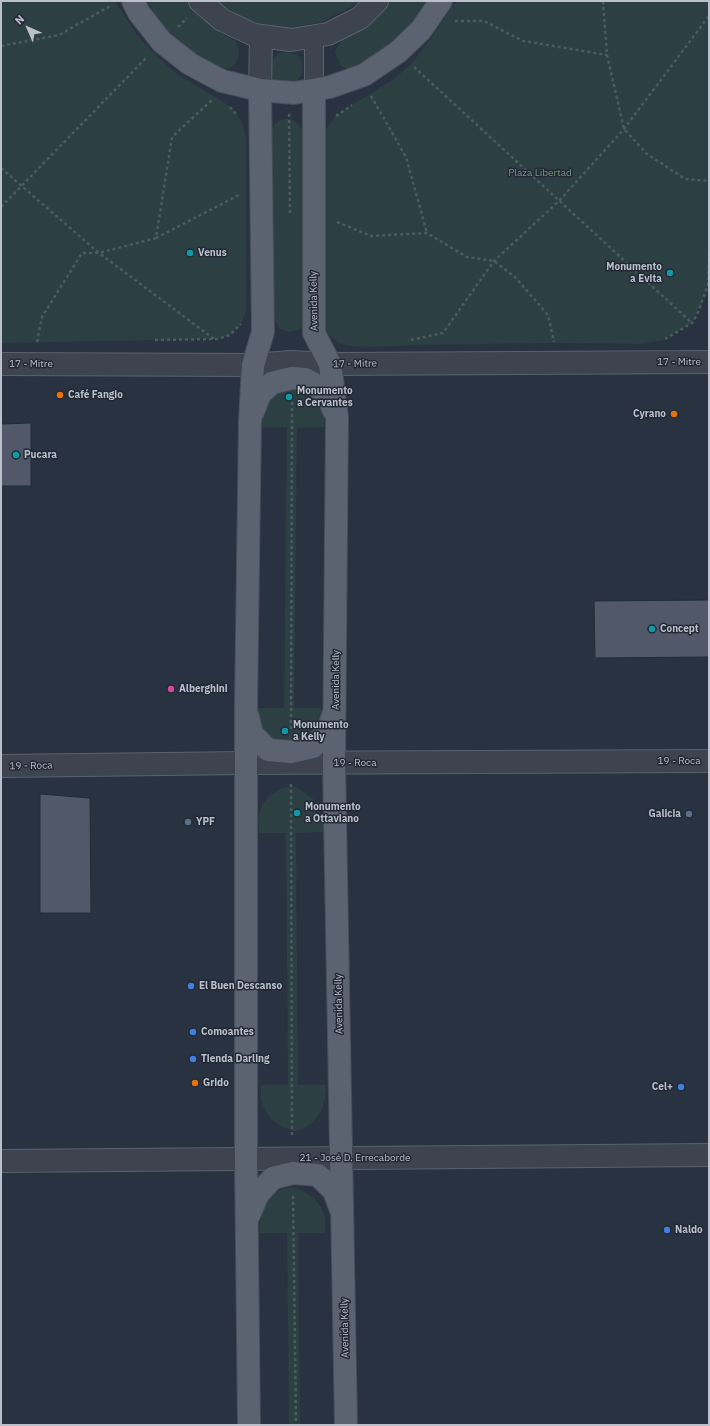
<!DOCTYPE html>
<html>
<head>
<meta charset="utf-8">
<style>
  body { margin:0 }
  #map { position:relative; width:710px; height:1426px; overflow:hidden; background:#293240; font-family:"IBM Plex Sans",sans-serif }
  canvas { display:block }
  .frame { position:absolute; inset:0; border:2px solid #babfca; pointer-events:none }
  .north { position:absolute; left:8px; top:8px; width:40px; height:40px; -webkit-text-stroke:3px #222936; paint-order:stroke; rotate:315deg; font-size:11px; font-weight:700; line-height:16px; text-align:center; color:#babfca }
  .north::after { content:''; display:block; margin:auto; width:14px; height:18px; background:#babfca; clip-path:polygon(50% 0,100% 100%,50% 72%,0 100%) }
</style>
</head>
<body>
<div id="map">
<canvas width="710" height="1426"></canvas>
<div class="frame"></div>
<div class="north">N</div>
</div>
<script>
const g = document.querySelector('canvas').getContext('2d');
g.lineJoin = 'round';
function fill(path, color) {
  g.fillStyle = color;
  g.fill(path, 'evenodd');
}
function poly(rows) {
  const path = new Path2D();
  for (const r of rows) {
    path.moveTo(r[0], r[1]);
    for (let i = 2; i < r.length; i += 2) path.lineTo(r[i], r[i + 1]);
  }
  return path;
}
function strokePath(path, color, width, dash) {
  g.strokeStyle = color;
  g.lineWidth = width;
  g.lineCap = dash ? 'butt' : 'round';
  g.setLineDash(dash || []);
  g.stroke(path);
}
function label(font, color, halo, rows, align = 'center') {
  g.font = font + ' "IBM Plex Sans",sans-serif';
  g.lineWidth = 3;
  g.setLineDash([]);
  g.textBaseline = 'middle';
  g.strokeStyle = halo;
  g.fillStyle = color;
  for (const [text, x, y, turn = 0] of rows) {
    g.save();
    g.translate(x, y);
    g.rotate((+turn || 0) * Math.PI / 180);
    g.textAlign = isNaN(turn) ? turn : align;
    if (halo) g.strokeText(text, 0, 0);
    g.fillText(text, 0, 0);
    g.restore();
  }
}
fill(poly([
  [1,1,115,1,137,35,156,55,177,74,219,99,232,108,242,122,246,137,246,312,241,324,230,335,218,339,1,343],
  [146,1,187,1,198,14,215,30,235,41,238,46,239,52,238,58,236,63,232,67,221,70,189,51,161,23],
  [215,1,359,1,355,5,322,22,288,28,250,22,218,4],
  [388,1,428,1,417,18,390,48,352,70,342,67,336,57,335,51,341,41,362,28,380,10],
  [458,1,709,1,709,253,708,285,702,303,692,323,663,340,641,344,554,343,417,345,375,347,349,346,338,343,326,331,321,319,322,144,326,129,336,115,391,81,411,64,432,37,450,9],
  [285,52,296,54,300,58,302,63,302,74,296,83,275,82,269,73,271,61,279,53],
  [285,119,291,119,296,122,303,130,304,136,304,325,300,329,290,332,280,329,274,319,271,129,275,124,280,120],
  [292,381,314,393,325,413,324,427,297,428,294,708,321,708,322,721,317,735,278,751,258,723,257,708,284,708,287,427,260,428,263,400],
  [291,786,301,790,313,799,319,807,324,818,323,832,296,833,298,1085,326,1085,325,1098,321,1112,314,1121,304,1129,294,1131,282,1127,271,1119,265,1111,261,1100,261,1085,288,1085,286,833,259,833,258,819,262,805,269,796,280,789],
  [292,1187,303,1191,315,1199,321,1207,325,1218,325,1233,298,1233,300,1425,289,1425,287,1233,260,1233,260,1220,264,1206,270,1196,282,1189]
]), '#2c3f42');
const building = poly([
  [31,423,31,486,1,486,1,424,31,423],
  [709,600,709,657,595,658,594,601,709,600],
  [40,794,90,798,91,913,40,913,40,794]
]);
fill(building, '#505869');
strokePath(building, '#242b37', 1);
const pedestrian = poly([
  [314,36,314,90]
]);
const minor = poly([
  [200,1,222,20,254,35,291,40,328,34,360,18,377,1],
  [260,90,261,36],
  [1,766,246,763,709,761],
  [1,1161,709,1155]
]);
const tertiary = poly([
  [1,364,253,365,291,362,330,364,709,362]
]);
const primary = poly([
  [133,1,139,13,162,42,190,64,222,81,260,90,294,93,330,87,364,75,398,52,421,30,441,1],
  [314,90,314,333,330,364,337,417,334,763,346,1425],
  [253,412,260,394,272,383,292,378,305,379,316,385,328,397,334,411],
  [248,717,252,734,268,750,291,752,313,747,328,731,333,715],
  [249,1215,258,1194,273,1178,293,1173,318,1175,334,1191,341,1210],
  [249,1425,246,1159,246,706,250,421,253,365,263,332,260,90]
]);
strokePath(pedestrian, '#5b626d', 20);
strokePath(minor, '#5b626d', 24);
strokePath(tertiary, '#5b626d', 24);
strokePath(primary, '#474d59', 24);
strokePath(poly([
  [603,1,607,55,624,129,647,154,685,179,709,181],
  [455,21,484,21,523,41,607,55],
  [178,27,187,18],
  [1,46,59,35,112,5],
  [414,67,692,323],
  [371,96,406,157,427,233],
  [230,107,237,115],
  [289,114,290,213],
  [336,116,352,105],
  [1,168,99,253,214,339],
  [1,207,147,57],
  [337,222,371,236,427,233,467,257,494,261,515,277,548,315,554,342],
  [156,238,239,195],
  [665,339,692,323,697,315,708,285,709,253],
  [155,340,218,339,230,335,241,324],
  [411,340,443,333,494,261,559,201,624,129,709,16],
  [37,342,42,317,82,253,99,253,156,238,172,137,212,100],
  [291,729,292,400],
  [291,784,292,1137],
  [293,1196,296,1425]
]), '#4b5c60', 2.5, [3, 3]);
strokePath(pedestrian, '#3d4450', 18);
strokePath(minor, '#3d4450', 22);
strokePath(tertiary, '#3d4450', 22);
strokePath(primary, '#5b6370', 22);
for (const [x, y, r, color] of [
  [190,253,4,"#0f9aa8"],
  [670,273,4,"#0f9aa8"],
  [60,395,4,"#e8710a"],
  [289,397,4,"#0f9aa8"],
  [674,414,4,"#e8710a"],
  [16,455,4,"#0f9aa8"],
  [652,629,4,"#0f9aa8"],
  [171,689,4,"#d1479c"],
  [285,731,4,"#0f9aa8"],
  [297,813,4,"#0f9aa8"],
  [689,814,4,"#5c6f8a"],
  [188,822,4,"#5c6f8a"],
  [191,986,4,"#3f7fe0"],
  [193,1032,4,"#3f7fe0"],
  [193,1059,4,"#3f7fe0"],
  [195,1083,4,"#e8710a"],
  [681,1087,4,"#3f7fe0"],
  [667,1230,4,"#3f7fe0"]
]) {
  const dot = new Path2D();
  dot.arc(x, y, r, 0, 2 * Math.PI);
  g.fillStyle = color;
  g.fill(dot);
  strokePath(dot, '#222936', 1.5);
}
label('10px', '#73997e', '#222936', [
  ["Plaza Libertad",540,173]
]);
label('bold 10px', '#babfca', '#222936', [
  ["Venus",198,253],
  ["Monumento",662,267,"right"],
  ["a Evita",662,279,"right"],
  ["Monumento",297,391],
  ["a Cervantes",297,403],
  ["Café Fangio",68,395],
  ["Cyrano",666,414,"right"],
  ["Pucara",24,455],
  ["Concept",660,629],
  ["Alberghini",179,689],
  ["Monumento",293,725],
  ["a Kelly",293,737],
  ["Monumento",305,807],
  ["a Ottaviano",305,819],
  ["Galicia",681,814,"right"],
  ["YPF",196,822],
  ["El Buen Descanso",199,986],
  ["Comoantes",201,1032],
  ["Tienda Darling",201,1059],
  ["Grido",203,1083],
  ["Cel+",673,1087,"right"],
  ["Naldo",675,1230]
], 'left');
label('10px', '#babfca', '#222936', [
  ["Avenida Kelly",314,301,-91],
  ["17 - Mitre",679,362],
  ["17 - Mitre",31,364],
  ["17 - Mitre",355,364,-1],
  ["Avenida Kelly",336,680,-90],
  ["19 - Roca",679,761],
  ["19 - Roca",355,763],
  ["19 - Roca",31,766,-1],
  ["Avenida Kelly",339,1004,-91],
  ["21 - José D. Errecaborde",355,1158],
  ["Avenida Kelly",345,1328,-91]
]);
</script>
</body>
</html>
